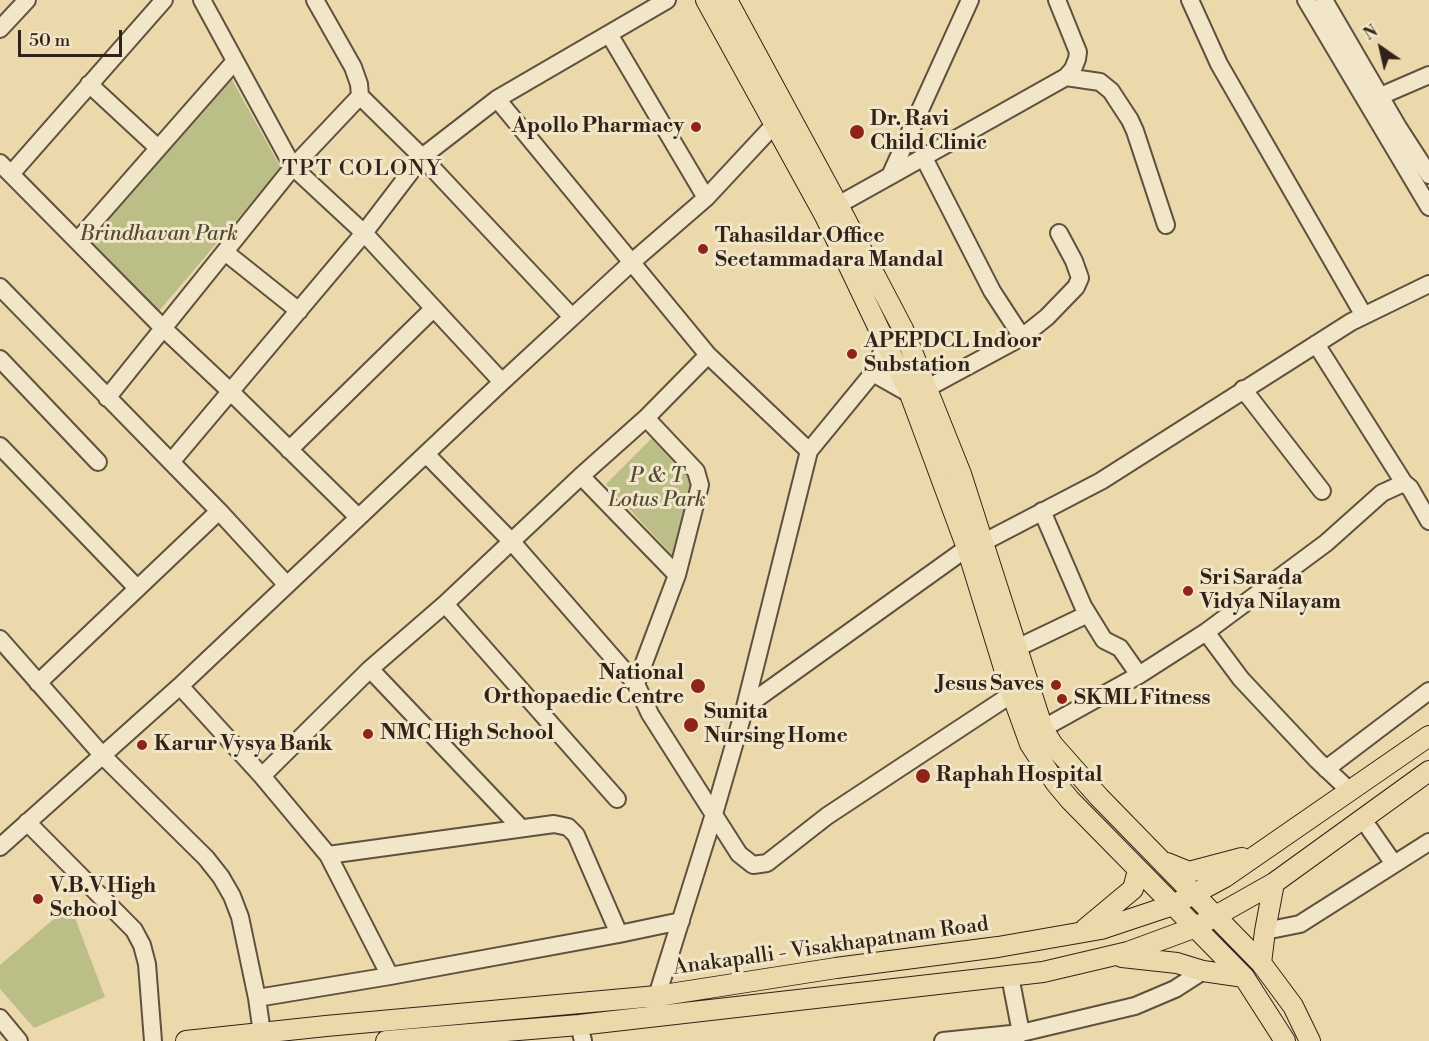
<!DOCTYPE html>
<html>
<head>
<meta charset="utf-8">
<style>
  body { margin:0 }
  #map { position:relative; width:1429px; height:1041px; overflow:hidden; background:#ebd9ac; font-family:"Libre Bodoni",serif }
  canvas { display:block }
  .north { position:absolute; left:1351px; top:18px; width:60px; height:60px; -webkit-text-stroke:4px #f2e6c9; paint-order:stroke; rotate:326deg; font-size:16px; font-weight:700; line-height:24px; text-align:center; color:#31231a }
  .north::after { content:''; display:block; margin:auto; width:21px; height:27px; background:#31231a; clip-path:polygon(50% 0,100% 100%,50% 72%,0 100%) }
  .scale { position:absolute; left:18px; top:30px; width:104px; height:27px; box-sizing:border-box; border:3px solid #31231a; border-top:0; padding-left:8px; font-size:18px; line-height:21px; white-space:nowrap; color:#31231a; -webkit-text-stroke:4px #f2e6c9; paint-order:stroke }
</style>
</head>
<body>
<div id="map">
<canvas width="1429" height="1041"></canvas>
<div class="north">N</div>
<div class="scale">50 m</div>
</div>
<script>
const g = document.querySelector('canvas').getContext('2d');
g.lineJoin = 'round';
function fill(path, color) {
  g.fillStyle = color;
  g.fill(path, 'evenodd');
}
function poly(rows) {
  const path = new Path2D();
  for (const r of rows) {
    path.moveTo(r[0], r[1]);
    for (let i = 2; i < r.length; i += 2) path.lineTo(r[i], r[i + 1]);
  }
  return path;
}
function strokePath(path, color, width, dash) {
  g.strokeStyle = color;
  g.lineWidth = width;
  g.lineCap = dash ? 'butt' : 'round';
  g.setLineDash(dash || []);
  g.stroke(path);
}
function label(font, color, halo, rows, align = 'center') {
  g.font = font + ' "Libre Bodoni",serif';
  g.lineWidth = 6;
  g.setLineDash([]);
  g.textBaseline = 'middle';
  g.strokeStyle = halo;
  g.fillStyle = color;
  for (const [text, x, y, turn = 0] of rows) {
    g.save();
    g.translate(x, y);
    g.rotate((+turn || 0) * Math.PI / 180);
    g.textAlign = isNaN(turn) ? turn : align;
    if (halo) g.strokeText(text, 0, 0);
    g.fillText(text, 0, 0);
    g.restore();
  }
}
fill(poly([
  [231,78,281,168,159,311,90,240],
  [652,438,696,480,675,558,606,484],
  [70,905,105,997,34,1028,0,989,0,965]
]), '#bbbe87');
const minor = poly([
  [202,0,293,167,364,233,502,382],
  [315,0,353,67,359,84,360,96],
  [1190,0,1219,64,1363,314],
  [1306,0,1429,207],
  [1324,0,1398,127,1429,175],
  [0,29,27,0],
  [609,34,706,198],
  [1066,77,1100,82,1111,91,1130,120,1135,131,1166,225],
  [89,84,158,148],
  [1369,101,1429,75],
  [924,158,992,291,1022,337],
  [0,163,163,328,231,392,358,517],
  [11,174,164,0],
  [890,176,1066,77,1073,69,1077,59,1078,52,1057,0],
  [838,205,890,176,970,0],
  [77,241,235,61],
  [225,252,299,311],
  [0,287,219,511,286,584],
  [1316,344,1404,483],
  [708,355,809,451],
  [0,359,98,462],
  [873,373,910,394,933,385,1022,337,1047,317,1076,287,1080,278,1074,261,1059,233],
  [1243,389,1322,491],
  [107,398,293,167,360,96,422,157,572,317],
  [0,446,137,588],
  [289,450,433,309],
  [426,454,512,542,636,684,650,714,739,854,753,865,767,863,827,816,1012,694],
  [171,462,364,233,422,157,497,99,667,0],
  [581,476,677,575],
  [1042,511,1083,606,1104,640,1120,648,1139,675],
  [445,604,617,799],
  [1206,632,1326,543,1382,493,1404,483,1410,488,1429,521],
  [0,639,103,756,206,858,221,877,232,896,240,917,257,998,262,1033],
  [1017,648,1088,614],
  [370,669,520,827],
  [38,683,219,511],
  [636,684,677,575,700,485,696,471,646,418],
  [180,686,262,776,370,669,445,604,581,476,646,418,708,355,497,99],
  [745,707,967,548,984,542,1101,481,1351,322,1429,284],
  [1033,734,1139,675,1206,632,1241,679,1317,760,1350,791],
  [1326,769,1429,691],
  [262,776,328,855,390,976],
  [27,822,134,930,142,945,147,964,153,1041],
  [1369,828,1394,864],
  [0,847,180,686,502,382,632,262,706,198,774,125,784,119],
  [1265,931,1300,924,1429,842],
  [619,934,681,921],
  [1010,976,1021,1033,1014,1039],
  [657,996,714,814,745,707,809,451,873,373,886,342],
  [257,998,390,976,619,934,576,835,568,827,554,824,328,855],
  [0,1018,19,1041],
  [579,1025,583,1041],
  [943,1041,1021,1033,1135,1006,1175,989,1203,971]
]);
const major = poly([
  [706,0,825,216,910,394,967,548,1012,694,1030,744,1055,782,1070,800,1244,977,1285,1041],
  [727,0,838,205,903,329,961,474,1043,729,1053,745,1099,797,1261,963,1293,1006,1310,1041],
  [1167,863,1189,872,1242,858],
  [1085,929,1133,889,1138,870],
  [1122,957,1177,963,1203,971,1244,977],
  [1261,963,1265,931,1274,883],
  [186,1041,326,1026,657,996,836,968,998,947,1101,929,1173,905,1225,877,1429,736],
  [386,1041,579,1025,1043,972,1128,952,1196,927,1274,883,1429,771]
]);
strokePath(minor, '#60503e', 20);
strokePath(major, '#31231a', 22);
strokePath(minor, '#f2e6c9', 16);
strokePath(major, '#ebd9ac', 20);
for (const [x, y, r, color] of [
  [696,127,6,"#8f2418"],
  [857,132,8,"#8f2418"],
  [703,249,6,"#8f2418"],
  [852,354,6,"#8f2418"],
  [1188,591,6,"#8f2418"],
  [1056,685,6,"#8f2418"],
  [698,686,8,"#8f2418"],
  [1062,699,6,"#8f2418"],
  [691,725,8,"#8f2418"],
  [368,734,6,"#8f2418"],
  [142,745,6,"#8f2418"],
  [923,776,8,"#8f2418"],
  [38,899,6,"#8f2418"]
]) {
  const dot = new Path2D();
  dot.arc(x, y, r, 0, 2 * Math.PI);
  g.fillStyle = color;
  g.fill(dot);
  strokePath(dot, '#f2e6c9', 2);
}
label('bold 21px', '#31231a', '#f2e6c9', [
  ["Dr. Ravi",870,120],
  ["Child Clinic",870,144],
  ["Apollo Pharmacy",684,127,"right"],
  ["Tahasildar Office",715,237],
  ["Seetammadara Mandal",715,261],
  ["APEPDCL Indoor",864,342],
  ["Substation",864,366],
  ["Sri Sarada",1200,579],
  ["Vidya Nilayam",1200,603],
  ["National",684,674,"right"],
  ["Orthopaedic Centre",684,698,"right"],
  ["Jesus Saves",1044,685,"right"],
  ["SKML Fitness",1074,699],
  ["Sunita",704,713],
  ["Nursing Home",704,737],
  ["NMC High School",380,734],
  ["Karur Vysya Bank",154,745],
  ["Raphah Hospital",936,776],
  ["V.B.V High",50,887],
  ["School",50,911]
], 'left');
label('italic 21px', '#544a35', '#f2e6c9', [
  ["Brindhavan Park",159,235],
  ["P & T",657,477],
  ["Lotus Park",657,501]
]);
label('21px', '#31231a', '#f2e6c9', [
  ["Anakapalli - Visakhapatnam Road",831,947,-8]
]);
g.letterSpacing = '1.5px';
label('22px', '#31231a', '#f2e6c9', [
  ["TPT COLONY",362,170]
]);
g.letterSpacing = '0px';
</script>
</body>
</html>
